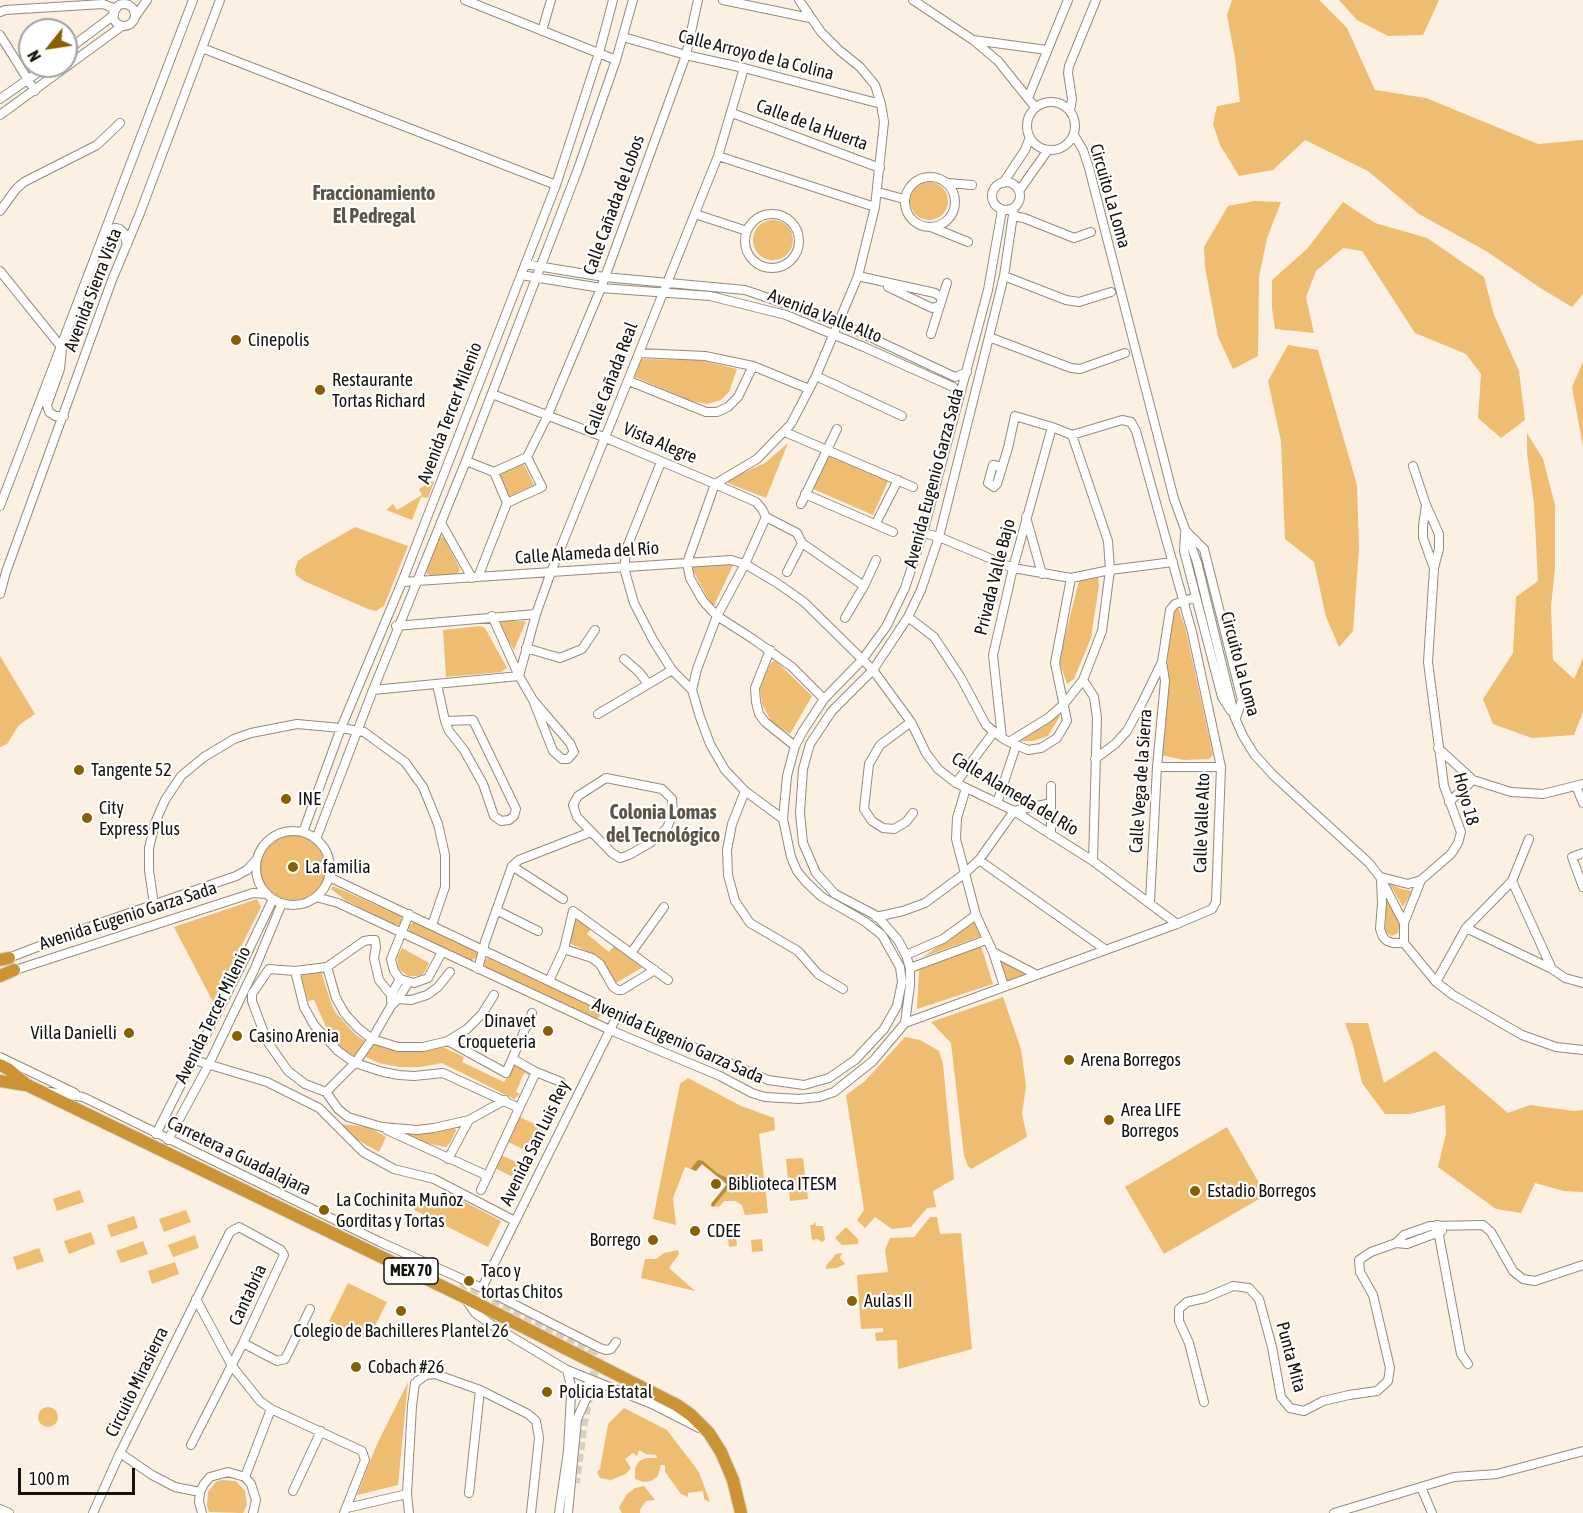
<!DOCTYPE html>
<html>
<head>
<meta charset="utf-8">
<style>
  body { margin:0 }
  #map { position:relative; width:1583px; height:1513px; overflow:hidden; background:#fbf0e1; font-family:"Asap Condensed",sans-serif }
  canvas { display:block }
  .north { position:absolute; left:18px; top:18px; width:60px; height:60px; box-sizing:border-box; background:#fff; border:2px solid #a2a09e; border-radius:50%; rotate:240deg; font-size:16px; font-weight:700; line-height:24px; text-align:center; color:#16120d }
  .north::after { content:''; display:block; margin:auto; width:21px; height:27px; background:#8b5e01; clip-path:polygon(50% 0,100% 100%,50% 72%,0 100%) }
  .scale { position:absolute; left:18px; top:1468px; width:117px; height:27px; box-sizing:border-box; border:3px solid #16120d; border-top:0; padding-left:8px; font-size:18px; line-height:21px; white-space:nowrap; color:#16120d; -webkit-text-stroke:4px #fff; paint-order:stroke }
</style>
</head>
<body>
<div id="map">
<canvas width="1583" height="1513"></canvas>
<div class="north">N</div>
<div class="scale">100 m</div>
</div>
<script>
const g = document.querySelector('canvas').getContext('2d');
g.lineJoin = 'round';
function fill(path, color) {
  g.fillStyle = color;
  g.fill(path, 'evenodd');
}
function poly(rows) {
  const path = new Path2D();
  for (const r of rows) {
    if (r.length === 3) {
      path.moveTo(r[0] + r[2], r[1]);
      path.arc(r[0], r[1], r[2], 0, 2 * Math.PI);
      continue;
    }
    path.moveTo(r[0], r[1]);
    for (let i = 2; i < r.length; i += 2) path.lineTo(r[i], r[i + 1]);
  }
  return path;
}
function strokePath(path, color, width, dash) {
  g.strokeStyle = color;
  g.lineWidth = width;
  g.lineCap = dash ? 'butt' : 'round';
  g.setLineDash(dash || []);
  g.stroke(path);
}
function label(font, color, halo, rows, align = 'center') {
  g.font = font + ' "Asap Condensed",sans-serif';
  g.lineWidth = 4.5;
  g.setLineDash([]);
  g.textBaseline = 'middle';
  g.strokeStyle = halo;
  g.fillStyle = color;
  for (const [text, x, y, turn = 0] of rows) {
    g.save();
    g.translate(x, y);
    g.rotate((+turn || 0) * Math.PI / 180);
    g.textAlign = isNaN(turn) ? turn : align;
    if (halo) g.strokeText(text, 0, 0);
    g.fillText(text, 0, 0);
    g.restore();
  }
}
fill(poly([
  [1232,0,1319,0,1347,28,1375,90,1426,98,1538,144,1583,140,1583,294,1572,307,1542,289,1486,251,1419,214,1368,171,1305,140,1273,170,1239,176,1220,145,1213,124,1217,106,1240,102,1235,58,1227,15],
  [1339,0,1439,0,1423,35,1388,36,1357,20],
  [929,201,19],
  [1254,201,1281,202,1267,238,1259,277,1258,356,1233,369,1218,337,1205,267,1204,247,1228,206],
  [1343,202,1375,223,1427,238,1484,277,1494,315,1519,371,1525,420,1501,438,1478,418,1481,374,1466,354,1415,333,1362,251,1343,248,1316,271,1306,297,1314,333,1275,329,1272,308,1272,280,1307,249],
  [773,240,20],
  [1288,345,1318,350,1357,485,1359,548,1353,631,1339,647,1326,617,1314,562,1285,539,1281,441,1268,381],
  [640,359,699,360,737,369,729,392,721,400,707,404,691,401,635,377],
  [1583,362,1583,446,1572,387],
  [1527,433,1543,459,1555,505,1555,568,1551,606,1553,660,1574,679,1583,658,1583,712,1574,735,1532,738,1493,724,1483,699,1513,653,1516,597,1538,581,1534,504,1527,453],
  [788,443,766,498,728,483,727,480,765,463],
  [825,454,889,479,873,515,813,489],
  [522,460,534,485,508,497,496,472],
  [432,481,434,482,428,498,421,497,412,520,386,510,393,504,397,510,422,495,419,489],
  [355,527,408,546,384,606,376,611,368,609,304,581,296,575,295,569,298,561,303,557],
  [439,536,444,538,459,567,460,571,455,575,432,576,426,573],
  [730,562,733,565,713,608,690,565],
  [1098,577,1099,585,1091,638,1074,679,1067,684,1059,660,1079,581],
  [1178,607,1185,627,1213,755,1209,759,1184,760,1161,755,1170,622,1172,609],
  [497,621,526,621,514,650],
  [480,626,485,628,507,668,501,672,446,677,443,630],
  [0,656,35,714,19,725,7,744,0,747],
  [775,660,812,696,790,734,772,723,762,704,760,688,770,664],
  [1057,713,1060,716,1048,736,1033,741,1018,741],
  [292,868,35],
  [1389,883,1401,889,1412,891,1403,907],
  [333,886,401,916,402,922,399,925,392,924,345,900,331,889],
  [1386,891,1400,924,1398,933,1392,936,1385,932],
  [257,899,261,907,213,1002,174,927],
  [576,917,591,929,587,934,609,952,614,946,643,967,616,983,599,957,567,942],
  [976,919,981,936,923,957],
  [414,922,473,949,477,953,477,957,472,960,469,960,409,931,408,926],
  [981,946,993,984,917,1009,919,970,930,963],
  [402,948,429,963,424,973,419,976,408,976,399,969,397,958],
  [488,958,599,1010,601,1015,597,1019,592,1018,485,967,484,961],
  [998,960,1030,974,1006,982],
  [321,971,330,1000,335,1012,356,1035,364,1040,365,1042,356,1055,351,1058,324,1032,327,1029,314,1000,308,1001,301,976,303,973],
  [1003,997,1021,1049,1026,1086,1022,1114,1027,1137,971,1169,968,1166,964,1156,951,1043,931,1022],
  [1345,1023,1368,1023,1384,1083,1435,1051,1508,1113,1530,1105,1574,1111,1583,1110,1583,1192,1564,1191,1535,1183,1521,1213,1496,1209,1438,1167,1446,1133,1445,1105,1410,1114,1385,1114,1362,1083,1353,1045],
  [905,1037,920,1040,939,1051,943,1064,954,1179,933,1191,936,1207,927,1208,911,1227,892,1229,875,1217,865,1228,857,1220,864,1210,846,1095,865,1081],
  [373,1043,393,1049,441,1046,464,1057,462,1062,504,1082,515,1063,531,1071,529,1075,524,1073,516,1092,520,1094,514,1099,442,1063,420,1067,400,1067,379,1063,364,1056],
  [688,1078,741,1106,774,1118,775,1130,759,1134,768,1213,745,1215,742,1205,735,1201,724,1201,720,1206,711,1207,711,1204,727,1185,702,1164,696,1171,685,1167,673,1198,676,1225,653,1219,680,1084],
  [520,1117,547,1130,535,1155,508,1142],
  [340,1124,369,1127,386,1137,379,1152,356,1139],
  [455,1127,456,1131,449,1144,446,1147,424,1143,398,1131],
  [1227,1127,1266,1195,1164,1254,1125,1187],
  [501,1155,528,1168,521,1181,495,1168],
  [803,1158,808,1199,790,1201,786,1159],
  [80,1190,84,1202,57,1211,53,1199],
  [423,1192,446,1203,450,1194,501,1221,488,1247,414,1210],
  [186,1210,191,1222,164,1232,159,1219],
  [134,1216,138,1228,111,1237,107,1225],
  [930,1217,937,1217,940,1234,961,1233,972,1349,898,1369,897,1340,876,1341,875,1333,883,1332,883,1328,861,1329,857,1275,888,1272,885,1250,890,1238,914,1237],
  [815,1221,816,1226,823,1226,825,1240,822,1242,817,1239,812,1240,810,1225,813,1225],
  [735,1224,737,1246,729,1247,726,1225],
  [846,1227,858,1239,858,1244,842,1245,835,1238],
  [91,1232,95,1244,69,1254,64,1241],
  [195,1235,199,1248,173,1257,168,1245],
  [762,1239,763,1251,752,1252,751,1240],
  [143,1241,148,1254,121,1263,116,1251],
  [39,1248,44,1261,17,1270,13,1257],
  [678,1250,679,1254,669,1268,695,1291,641,1278,645,1259,656,1259,664,1253],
  [842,1253,840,1258,845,1264,837,1268,826,1269,826,1266,836,1254],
  [175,1262,179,1274,152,1284,148,1271],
  [348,1283,387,1302,368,1340,329,1321],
  [408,1382,398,1485,357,1495,377,1444],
  [48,1417,10],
  [624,1408,667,1430,699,1472,710,1502,704,1499,703,1491,688,1493,688,1497,681,1494,665,1472,665,1465,661,1465,658,1476,651,1481,644,1482,635,1479,635,1469,638,1462,646,1458,657,1458,656,1455,646,1454,639,1450,637,1456,633,1453,625,1459,631,1468,626,1474,611,1480,600,1478,597,1472,600,1469,608,1424],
  [222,1480,236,1481,245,1491,247,1505,243,1513,209,1512,207,1506,208,1492,216,1482],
  [644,1486,655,1500,646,1501,640,1510,640,1513,622,1513,619,1507,627,1494,635,1488]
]), '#eebd71');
fill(poly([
  [698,1160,703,1161,717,1173,727,1178,726,1180,731,1185,713,1207,711,1204,727,1184,702,1164,696,1171,691,1169]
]), '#ba893a');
strokePath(poly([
  [461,1283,586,1347,594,1355,595,1369,584,1423,576,1483]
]), '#d9cfc1', 8, [8, 4]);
const minor = poly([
  [465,0,616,60],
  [723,0,810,18],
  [913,0,973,40,998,61,1035,107],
  [124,15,11],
  [0,12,5,10,103,4,116,9],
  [135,17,147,0],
  [542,31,551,0],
  [0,35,35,91],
  [623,37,686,55,744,68,881,104],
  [973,40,1047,50],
  [202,48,556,185],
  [66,51,114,15],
  [1028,98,1068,0],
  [0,99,47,66],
  [1051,126,24],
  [1070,111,1072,99,1068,73,1069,66,1096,0],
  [732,113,880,168],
  [0,115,122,26],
  [1074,135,1083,150,1089,168,1174,499,1197,562,1235,718,1243,736,1254,754,1273,775,1369,863,1380,877,1404,923,1404,943,1436,982,1453,995,1522,1035,1556,1047,1583,1050],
  [718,156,875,207],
  [930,202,25],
  [1006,196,14],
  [948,183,972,185],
  [1003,183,1025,150,1030,137],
  [1019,191,1048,150],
  [878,192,904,199],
  [0,211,16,189,24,182,97,145,120,123],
  [695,214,747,231],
  [772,241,27],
  [1013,216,1024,218,1074,238,1091,232],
  [931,227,968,242],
  [106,230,116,228,120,229,124,233,127,245],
  [525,264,604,277,745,290,838,322,955,377,967,372],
  [0,271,62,348,60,369,47,405,49,412,55,416,64,416],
  [521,275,601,288,710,296,786,315,864,347,953,387,958,392,959,399],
  [858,276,935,293,941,297],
  [1004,276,1066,300,1079,302,1111,292],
  [888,287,932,308,939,306],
  [931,334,947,283],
  [989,337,1071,368,1080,369,1125,353],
  [639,353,705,356,753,366,809,389],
  [816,376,902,416],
  [629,381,706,412,717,412,728,407,738,397,753,366],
  [492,394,606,438,715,484,756,502,762,509,766,517,745,564,717,616,697,669,692,690,700,717,710,744,725,770,745,791,783,819],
  [785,432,913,487],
  [527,457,547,417,601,288,686,55,698,0],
  [527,457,542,487,507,503,494,472,527,457],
  [466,461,494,472],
  [661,462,627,547,624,568,634,603,653,640,672,670,692,690],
  [715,484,757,459,791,424,816,376,858,276,875,207,884,122,881,104,875,85,860,67,839,50,821,32,799,0],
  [715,484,687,563,690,578,703,601,717,616,753,639,792,667,824,699],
  [805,494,893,532],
  [801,504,837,429],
  [1426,505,1423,526,1423,538,1434,568],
  [0,506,193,0],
  [766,517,797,533,802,543,864,586],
  [1026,517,1042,574],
  [441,523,472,578],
  [876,523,898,480],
  [1186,531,1204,549,1242,700,1236,718],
  [923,533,939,537,1013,568,1071,578,1110,570,1173,562],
  [1185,534,1184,551,1222,697,1231,711],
  [787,572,802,543],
  [478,577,507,503],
  [402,582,731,560,745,564,777,583,804,602,873,670,911,722,926,753,938,769,956,783,1014,811,1093,861,1177,924],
  [0,594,6,572,112,280,140,213,220,0],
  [492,616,519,676,533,700,570,743,574,752,568,759,562,759,553,751,533,700],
  [908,617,934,637,961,678,986,725,1002,738,1009,742,1048,718,1064,704,1083,680,1102,631,1110,570,1108,541,1072,435],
  [845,618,864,586,876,560],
  [396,626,536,614],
  [526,648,560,658,582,649,595,630],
  [770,650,755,688,756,702,759,714,765,722,795,746],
  [624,659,639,672,648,684],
  [519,676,536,614,551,572,718,156,744,68],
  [1083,680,1094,697,1097,718,1093,861],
  [437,684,445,721,449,731,464,750,483,784,494,816,501,821,509,820,514,816,516,809,473,720,445,721],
  [373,690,519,676],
  [598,714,672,670],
  [911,722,880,745,869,764,864,809,872,821,883,828,894,829,906,822,913,813],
  [1002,738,993,655,1013,568,1052,427],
  [1009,742,1028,750,1041,748,1057,738,1067,721,1055,663,1071,578],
  [1438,748,1473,780,1511,792,1543,794,1583,784],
  [1095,759,1115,744,1127,731,1142,703,1162,662,1170,610,1175,604,1196,597],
  [1157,767,1221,767],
  [606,778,662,789,672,799,673,813,667,828,650,843,629,855,620,858,612,853,577,817,573,805,578,796,606,778],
  [956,783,993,733],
  [1051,786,1051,835],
  [1576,786,1583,803],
  [966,788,957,818,956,839,976,915,993,952,1004,986],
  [745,791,732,824,727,850,728,875,735,901,750,923,798,951,818,974,843,989],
  [1449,802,1473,780],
  [997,803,1016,746],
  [293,868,37],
  [303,832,341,728,402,582,556,185,599,53,613,0],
  [316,839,373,690,466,461,578,169,616,60,633,0],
  [1583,853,1572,857,1583,887],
  [979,860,1106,950],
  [512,866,563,899],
  [329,877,618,1014,768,1080,804,1085,829,1078,855,1060,884,1029,897,1006,902,982,900,967,882,935,864,921,822,897,806,882,797,871,791,857,783,819,787,776,795,746,803,731,824,699,862,660,886,627,905,588,923,533,988,290,1002,210],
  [1381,877,1408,884,1421,880],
  [1381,880,1382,903,1380,929,1383,937,1387,941,1393,943,1404,943],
  [1512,881,1552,969],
  [316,897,338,903,610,1030,720,1076,752,1093,765,1097,799,1099,819,1097,834,1092,873,1061,905,1023,910,985,910,968,906,955,898,940,877,916,835,894,816,873,803,843,800,813,803,769,810,744,832,711,873,670,908,617,921,590,939,537,989,337,1004,276,1014,208],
  [1150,902,1157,767,1165,681,1162,662],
  [154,905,149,870,149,848,155,823,165,800,181,776,204,757,234,739,251,733,297,724,341,728,364,732,405,762,423,787,438,824,445,855,445,887,432,925],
  [496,910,538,931],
  [409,914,391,959,394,971,400,979,414,983,428,978,442,952],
  [876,917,903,911,925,903,964,874,979,860,1014,811,1051,803],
  [1404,923,1421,880,1451,854,1458,843,1461,832,1444,786,1428,662,1434,568,1439,549,1439,534,1426,505,1413,466],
  [1466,928,1552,969,1565,978,1583,983],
  [564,949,592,958,600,964,613,987,618,990,622,990,655,970],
  [993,952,1037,975],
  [631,953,664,907],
  [906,955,943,939,976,915],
  [6,959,86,928,236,876,247,870,257,859],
  [327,967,336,998,345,1014,358,1028,372,1039,398,1047,423,1047,448,1041,467,1029,482,1014,494,995],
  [910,968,986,940],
  [478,969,485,942,512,866,519,860,591,832],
  [295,971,304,1007,314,1025,338,1051,355,1063,383,1072,399,1075,414,1076,443,1073,519,1108],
  [9,972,253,893,267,894],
  [450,972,438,987,427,995,411,1000,398,999,391,995,379,980,374,958,376,947,375,940,370,940,364,941,327,967,295,971,269,969,252,994,252,1001,267,1041,288,1071,305,1084,326,1092,338,1109,348,1117,382,1127,417,1130,434,1128,469,1120,505,1100],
  [549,981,564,949,573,911,668,980],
  [1436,982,1466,928,1512,881,1529,839],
  [391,1001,391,995,400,979],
  [905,1023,1177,924,1212,909,1216,902,1221,767,1192,632,1136,431,1131,422,1122,420,1072,435,1052,427,1015,416,1008,448,997,484,994,487,988,483,993,465,1002,467],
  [448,1041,506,1073,532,1013],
  [0,1057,75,1093],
  [513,1059,536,1072,561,1082],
  [194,1060,267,1082,319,1108,363,1152,394,1169,434,1179,515,1221],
  [50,1092,83,1097,380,1242,482,1288,600,1348,606,1350,611,1349,616,1342],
  [326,1092,355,1063,372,1039,391,1006,398,999,408,983],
  [387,1130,488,1176],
  [156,1134,243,962,273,899],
  [168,1140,209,1064,255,968,282,903],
  [448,1159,469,1120],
  [481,1190,536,1072],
  [1437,1225,1461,1354,1468,1364],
  [1396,1243,1407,1244,1442,1231],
  [482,1288,618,1014],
  [196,1299,232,1366,260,1401,271,1409,362,1451,365,1460,344,1513],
  [466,1300,475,1313,492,1325,567,1370,652,1404,699,1428],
  [243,1343,277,1361,285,1359,310,1309],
  [1204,1402,1189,1343,1179,1321,1179,1309,1187,1302,1205,1298,1233,1286,1249,1288,1259,1299,1272,1347,1281,1397,1290,1408,1304,1411,1323,1401,1349,1395,1377,1391,1388,1381,1390,1368,1373,1295,1360,1272,1359,1260,1371,1252,1396,1243,1404,1235,1430,1226,1483,1225,1491,1232,1513,1271,1523,1279,1535,1281,1583,1265],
  [120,1453,152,1475,175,1487,200,1492],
  [245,1477,271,1409],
  [1421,1487,1432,1513],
  [293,1491,321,1431],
  [469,1493,480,1390],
  [347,1508,407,1494],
  [0,1509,9,1513],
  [93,1513,120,1453,230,1232,239,1227,281,1250,284,1255,243,1343,191,1445],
  [202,1513,199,1502,200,1492,204,1484,210,1477,228,1472,245,1477,251,1484,256,1500,253,1513],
  [409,1513,407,1494,412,1406,415,1383,426,1375,435,1374,480,1390,528,1414,536,1421,539,1438,531,1513],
  [559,1513,568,1451,571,1395,571,1385,567,1370],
  [568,1513,577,1419,586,1399,589,1379],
  [1334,1513,1454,1477,1497,1474,1583,1451]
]);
const highway = poly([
  [0,960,9,958],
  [0,976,14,970],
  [0,1065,8,1069,27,1085,464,1297,677,1405,691,1415,709,1433,721,1452,733,1480,741,1513],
  [0,1081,25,1085]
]);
strokePath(minor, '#948b7e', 10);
strokePath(highway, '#d5d4d3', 14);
strokePath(minor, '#fff', 8);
strokePath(highway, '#cb9333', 12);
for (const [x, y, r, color] of [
  [236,340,6,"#8b5e01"],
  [320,390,6,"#8b5e01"],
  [79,770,6,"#8b5e01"],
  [286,799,6,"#8b5e01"],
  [87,818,6,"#8b5e01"],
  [293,867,6,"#8b5e01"],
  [548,1031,6,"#8b5e01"],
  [129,1033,6,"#8b5e01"],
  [237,1036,6,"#8b5e01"],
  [1069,1060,6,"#8b5e01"],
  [1109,1120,6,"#8b5e01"],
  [716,1184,6,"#8b5e01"],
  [1195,1191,6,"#8b5e01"],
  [324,1210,6,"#8b5e01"],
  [695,1231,6,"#8b5e01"],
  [653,1240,6,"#8b5e01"],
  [469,1281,6,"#8b5e01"],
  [852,1301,6,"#8b5e01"],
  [401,1311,6,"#8b5e01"],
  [356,1367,6,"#8b5e01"],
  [547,1392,6,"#8b5e01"]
]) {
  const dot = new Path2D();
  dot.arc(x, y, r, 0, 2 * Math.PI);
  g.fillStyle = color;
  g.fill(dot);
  strokePath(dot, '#fff', 2);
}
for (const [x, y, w] of [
  [411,1271,54]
]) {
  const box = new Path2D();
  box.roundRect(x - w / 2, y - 13, w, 26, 4.5);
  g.fillStyle = '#fff';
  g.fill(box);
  strokePath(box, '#16120d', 1.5);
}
label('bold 16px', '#16120d', null, [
  ["MEX 70",411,1271]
]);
label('18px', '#16120d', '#fff', [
  ["Calle Arroyo de la Colina",756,55,14],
  ["Calle de la Huerta",812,125,20],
  ["Circuito La Loma",1110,196,74],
  ["Calle Cañada de Lobos",614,205,-70],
  ["Avenida Sierra Vista",93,290,-69],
  ["Avenida Valle Alto",825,316,21],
  ["Calle Cañada Real",611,379,-69],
  ["Avenida Tercer Milenio",450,413,-69],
  ["Vista Alegre",660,443,23],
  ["Avenida Eugenio Garza Sada",934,478,-75],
  ["Calle Alameda del Río",587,553,-4],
  ["Privada Valle Bajo",995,577,-76],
  ["Circuito La Loma",1240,664,75],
  ["Calle Vega de la Sierra",1141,781,-86],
  ["Calle Alameda del Río",1015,794,31],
  ["Hoyo 18",1466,799,75],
  ["Calle Valle Alto",1202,823,-88],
  ["Avenida Eugenio Garza Sada",128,916,-18],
  ["Avenida Tercer Milenio",213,1015,-64],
  ["Avenida Eugenio Garza Sada",678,1041,24],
  ["Avenida San Luis Rey",535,1143,-64],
  ["Carretera a Guadalajara",239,1156,26],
  ["Cantabria",248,1295,-65],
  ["Punta Mita",1291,1357,75],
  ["Circuito Mirasierra",137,1382,-64]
]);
label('18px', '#16120d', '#fff', [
  ["Cinepolis",248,340],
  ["Restaurante",332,380],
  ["Tortas Richard",332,401],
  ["Tangente 52",91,770],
  ["INE",298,799],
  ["City",99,808],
  ["Express Plus",99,829],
  ["La familia",305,867],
  ["Dinavet",536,1021,"right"],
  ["Croqueteria",536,1042,"right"],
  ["Villa Danielli",117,1033,"right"],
  ["Casino Arenia",249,1036],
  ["Arena Borregos",1081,1060],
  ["Area LIFE",1121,1110],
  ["Borregos",1121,1131],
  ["Biblioteca ITESM",728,1184],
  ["Estadio Borregos",1207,1191],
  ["La Cochinita Muñoz",336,1200],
  ["Gorditas y Tortas",336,1221],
  ["CDEE",707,1231],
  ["Borrego",641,1240,"right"],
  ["Taco y",481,1271],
  ["tortas Chitos",481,1292],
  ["Aulas II",864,1301],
  ["Colegio de Bachilleres Plantel 26",401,1331,"center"],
  ["Cobach #26",368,1367],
  ["Policia Estatal",559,1392]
], 'left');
label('bold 20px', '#5d5448', '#fff', [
  ["Fraccionamiento",374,194],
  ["El Pedregal",374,217],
  ["Colonia Lomas",663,813],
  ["del Tecnológico",663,836]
]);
</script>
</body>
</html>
